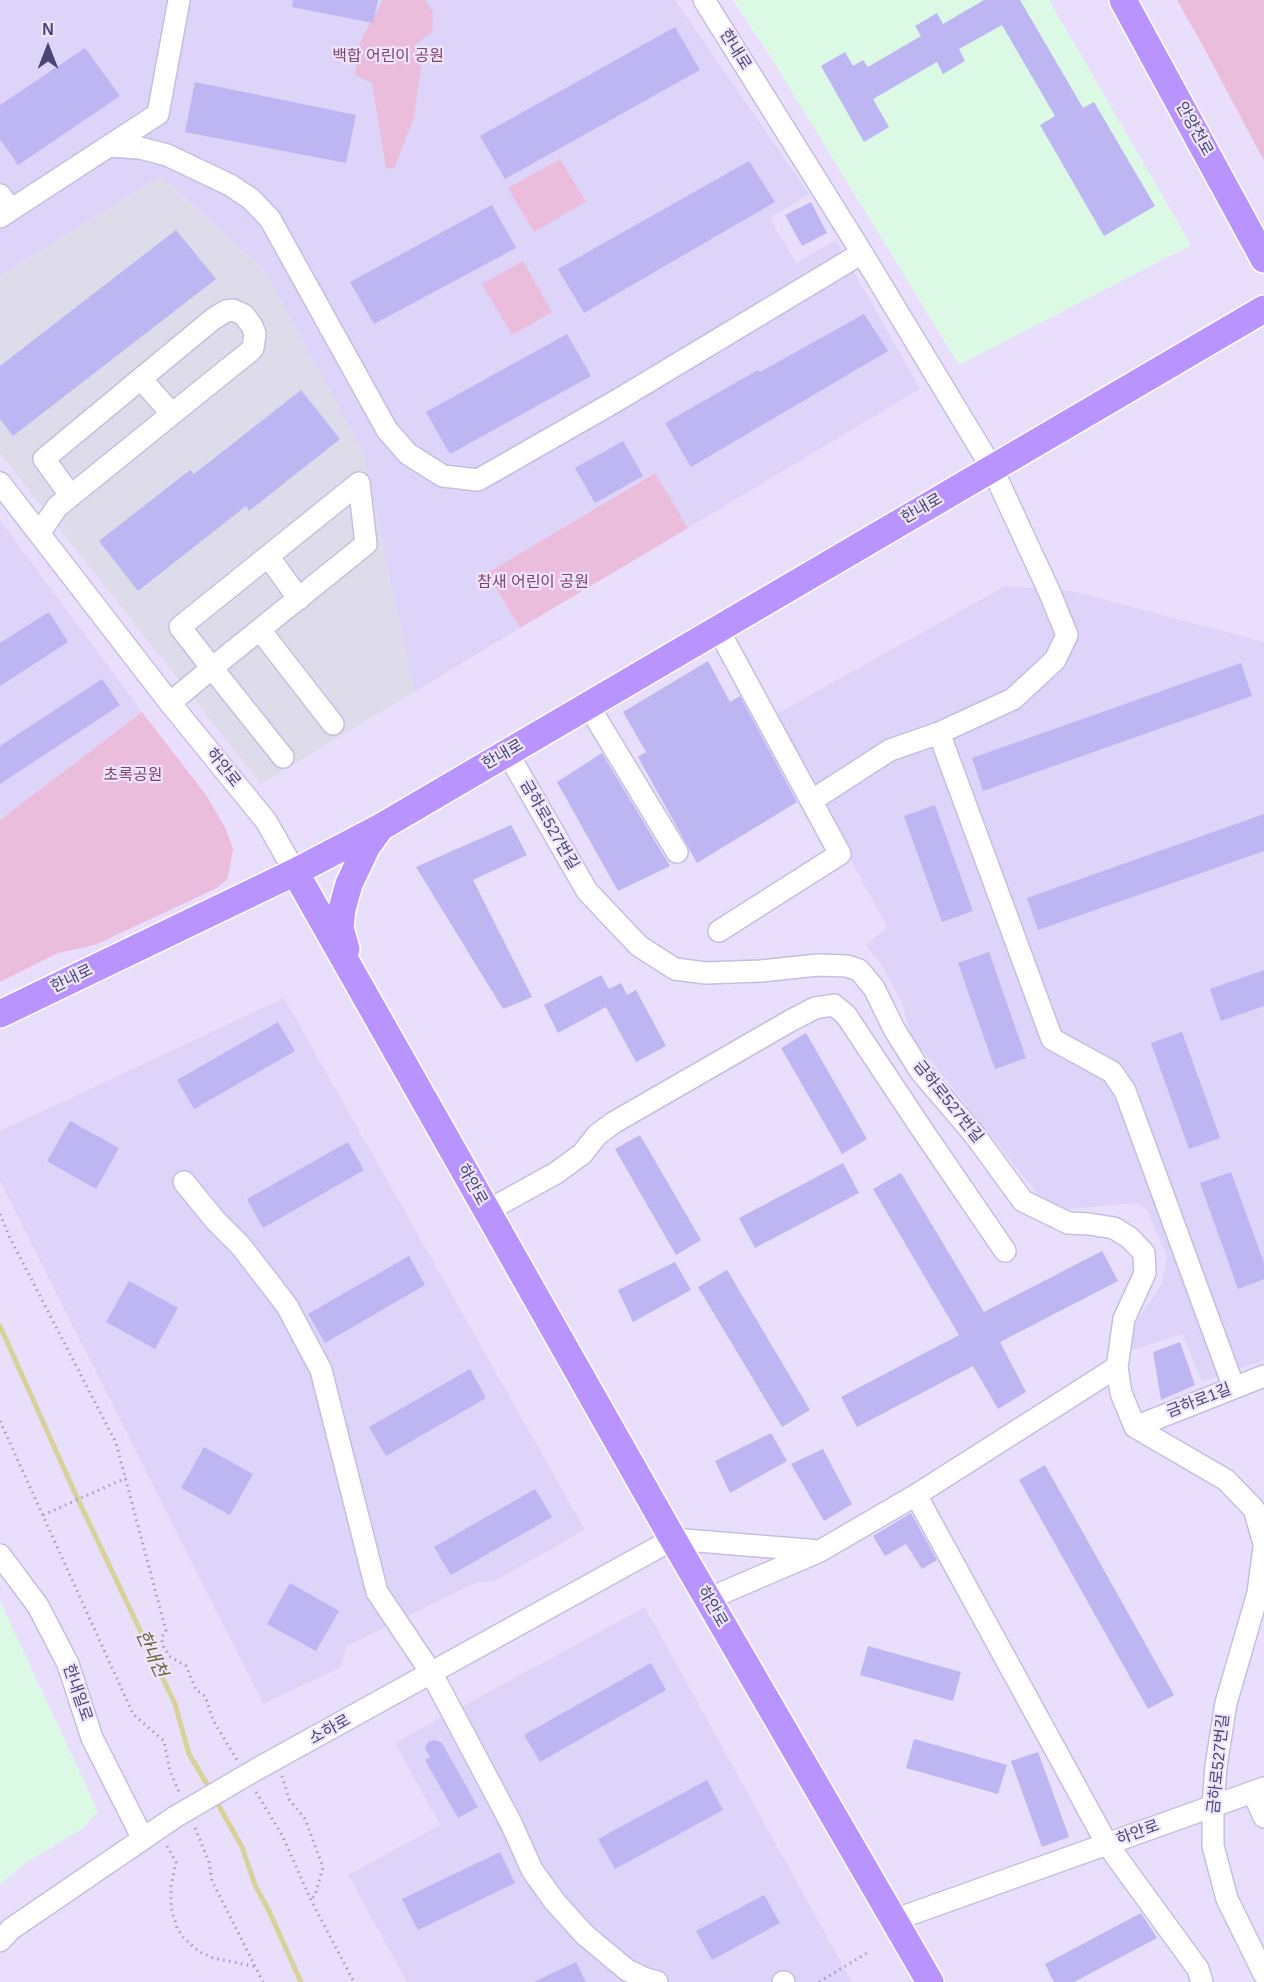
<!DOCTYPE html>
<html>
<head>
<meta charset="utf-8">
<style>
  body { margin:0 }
  #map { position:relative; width:1264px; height:1982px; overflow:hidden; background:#e9dffd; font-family:Arial,sans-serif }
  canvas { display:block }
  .north { position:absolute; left:18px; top:18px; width:60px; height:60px; -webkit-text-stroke:4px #eee5ff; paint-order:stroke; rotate:0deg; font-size:16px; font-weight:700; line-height:24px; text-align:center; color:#4a4673 }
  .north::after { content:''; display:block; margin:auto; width:21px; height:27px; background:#4a4673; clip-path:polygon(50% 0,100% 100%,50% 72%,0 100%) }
</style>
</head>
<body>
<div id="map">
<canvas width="1264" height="1982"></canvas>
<div class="north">N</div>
</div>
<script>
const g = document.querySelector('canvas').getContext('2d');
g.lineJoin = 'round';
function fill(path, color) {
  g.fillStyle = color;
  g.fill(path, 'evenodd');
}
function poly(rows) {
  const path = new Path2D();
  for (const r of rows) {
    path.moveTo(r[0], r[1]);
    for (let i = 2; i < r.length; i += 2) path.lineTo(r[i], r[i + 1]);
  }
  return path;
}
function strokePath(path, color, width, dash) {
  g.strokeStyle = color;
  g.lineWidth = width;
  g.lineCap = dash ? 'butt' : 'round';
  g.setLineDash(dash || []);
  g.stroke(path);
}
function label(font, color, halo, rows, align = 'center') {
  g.font = font + ' Arial,"Noto Sans KR",sans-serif';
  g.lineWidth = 4.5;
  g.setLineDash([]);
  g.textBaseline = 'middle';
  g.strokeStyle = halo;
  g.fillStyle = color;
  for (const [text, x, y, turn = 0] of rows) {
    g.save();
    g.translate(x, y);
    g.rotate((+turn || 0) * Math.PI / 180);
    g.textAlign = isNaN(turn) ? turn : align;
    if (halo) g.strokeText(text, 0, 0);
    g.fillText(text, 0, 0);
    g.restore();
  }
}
fill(poly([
  [0,0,675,0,809,194,770,218,796,263,836,240,920,389,688,528,654,473,487,573,520,628,414,692,363,452,264,270,161,176,0,276],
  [0,520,142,712,0,820],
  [1005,586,1072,591,1264,642,1264,1360,1202,1382,1183,1334,1126,1352,1135,1323,1162,1284,1167,1256,1147,1210,1137,1203,1068,1209,1040,1197,911,1036,902,1003,882,965,866,946,887,927,773,716],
  [284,998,585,1530,493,1582,477,1582,347,1646,341,1667,263,1704,0,1181,0,1131],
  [645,1607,852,1982,407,1982,348,1875,440,1825,395,1743]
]), '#ded3f9');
fill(poly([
  [161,176,264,270,363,452,414,692,261,784,0,453,0,276]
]), '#dedbea');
fill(poly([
  [733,0,1049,0,1191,245,959,365,770,56],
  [0,1601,98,1811,83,1828,24,1864,0,1885]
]), '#dcf9e6');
fill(poly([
  [383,0,425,0,433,12,432,32,415,45,421,67,414,117,395,167,386,169,372,83,355,75,360,42],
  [1177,0,1264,0,1264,161,1203,46],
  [560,159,586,202,534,232,508,188],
  [523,261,552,312,512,335,482,284],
  [655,473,688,528,520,628,487,573],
  [142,712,206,795,226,829,233,849,228,878,217,888,95,945,58,953,0,982,0,820]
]), '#eabddc');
strokePath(poly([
  [0,1326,74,1491,175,1704,189,1754,211,1791],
  [215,1799,242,1847,255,1885,269,1911,301,1982]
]), '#d8d199', 5);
fill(poly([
  [293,0,378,0,373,23,292,7],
  [984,0,1020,0,1083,108,1094,102,1155,206,1104,236,1040,125,1055,116,1002,25,959,49,965,61,943,74,937,62,873,99,889,127,864,142,821,66,845,52,853,66,863,60,868,67,921,36,915,26,937,13,943,24],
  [675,27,700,70,505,179,480,136],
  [85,48,120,96,18,165,0,139,0,105],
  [195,82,356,115,346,163,185,132],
  [749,161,775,202,584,313,558,269],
  [811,202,827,233,802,246,785,215],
  [492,205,516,248,374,324,350,282],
  [176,230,216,279,13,436,0,419,0,366],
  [864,314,888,351,691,467,665,423,758,370,760,372],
  [567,334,591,376,450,454,426,412],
  [301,390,340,439,249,511,246,506,138,591,99,541,190,470,194,474],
  [623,441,643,476,595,503,575,468],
  [49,612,68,642,0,686,0,643],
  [708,661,730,702,740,696,797,802,697,863,638,757,646,752,623,712],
  [1241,663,1252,696,983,791,972,758],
  [102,679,120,705,0,784,0,746],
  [602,753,670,866,618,891,557,782],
  [935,805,973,911,942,922,904,816],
  [1264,814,1264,851,1038,930,1027,898],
  [511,825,527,855,473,880,532,997,503,1009,416,867],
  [989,952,1026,1058,995,1069,958,963],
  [1264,970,1264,1006,1221,1021,1210,989],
  [601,975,609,989,621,983,627,995,636,990,666,1046,636,1062,606,1007,558,1033,544,1005],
  [278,1022,295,1051,194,1109,177,1080],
  [1182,1032,1220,1138,1189,1149,1151,1043],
  [806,1033,867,1139,842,1154,781,1048],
  [70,1121,119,1148,96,1189,47,1161],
  [640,1135,701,1240,676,1255,615,1149],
  [348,1142,364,1170,263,1228,247,1199],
  [843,1163,859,1193,755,1248,739,1218],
  [1231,1172,1264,1263,1264,1279,1238,1289,1200,1183],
  [901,1173,984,1312,1102,1251,1118,1281,1000,1342,1026,1392,998,1409,973,1366,857,1427,841,1397,959,1335,873,1189],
  [409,1256,425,1285,325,1343,308,1314],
  [675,1262,691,1290,633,1322,618,1290],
  [727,1270,810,1410,782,1427,698,1287],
  [129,1281,178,1308,155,1349,106,1322],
  [1180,1342,1195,1385,1161,1400,1153,1352],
  [470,1369,486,1398,386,1456,369,1427],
  [771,1433,787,1461,730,1493,715,1461],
  [204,1447,253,1474,230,1515,181,1488],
  [823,1449,852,1504,824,1521,791,1464],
  [1045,1465,1174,1695,1148,1709,1019,1480],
  [535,1489,552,1517,451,1575,434,1547],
  [911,1513,937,1560,922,1569,906,1544,885,1556,873,1536],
  [290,1583,339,1611,316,1651,267,1624],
  [868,1646,961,1672,953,1701,860,1675],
  [651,1663,666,1690,540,1762,524,1735],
  [914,1739,1007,1765,998,1794,906,1768],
  [435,1740,442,1743,478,1807,458,1818,425,1760,430,1757,425,1748,428,1742],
  [1038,1752,1069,1837,1042,1847,1011,1761],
  [707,1780,723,1810,615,1869,598,1839],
  [500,1852,515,1883,418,1930,402,1899],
  [764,1895,780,1923,712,1960,696,1931],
  [1141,1913,1157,1938,1074,1982,1054,1982,1045,1964],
  [576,1962,586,1982,534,1982]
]), '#bdb6f3');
const minor = poly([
  [704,0,862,253,992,468,1049,591,1067,635,1055,660,1013,699,939,733,890,750,811,801],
  [109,146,140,148,167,155,230,185,251,199,270,219,387,430,408,454,443,476,478,480,616,401,862,253],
  [0,195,11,210],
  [0,217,158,114,179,0],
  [141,379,172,414],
  [0,483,170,703,266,821,295,872],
  [40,532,57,507,172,414,249,352,253,348,255,334,252,326,244,315,233,310,226,311,213,319,44,459,71,496],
  [268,556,299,599],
  [718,629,840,854,719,931],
  [260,630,333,724],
  [170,703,212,668,366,544,359,483,180,627,212,668,283,757],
  [588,705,677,852],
  [939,733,1052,1039,1112,1072,1125,1091,1234,1388],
  [507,752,587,891,639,946,675,969,706,973,761,971,818,965,847,966,859,970,874,988,894,1029,921,1072,974,1134,1023,1201,1068,1223,1089,1224,1114,1228,1130,1238,1144,1253,1145,1273,1124,1319,1117,1367,1121,1393,1135,1427,1226,1480,1254,1509,1264,1543],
  [184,1182,215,1220,240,1245,271,1285,287,1306,321,1370,377,1592,432,1674,511,1823,532,1870,555,1902,585,1935,627,1970,646,1979,657,1982],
  [487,1211,556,1173,582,1154,597,1135,613,1123,790,1021,815,1008,834,1005,846,1015,919,1125,1005,1251],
  [1135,1427,1264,1376],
  [916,1495,1107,1844,1198,1969,1202,1982],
  [1264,1547,1258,1593,1226,1703,1216,1766,1213,1806,1213,1846,1227,1899,1264,1974],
  [0,1555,38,1606,68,1664,92,1738,143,1839],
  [708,1599,820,1551,916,1495,1117,1367],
  [257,1769,673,1539,820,1551],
  [1253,1792,1264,1817],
  [894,1920,1264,1788],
  [0,1941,11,1929,175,1817],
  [783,1982,784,1982]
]);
const major = poly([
  [1123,0,1264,259],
  [295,872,673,1539,930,1982],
  [346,949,340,928,342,909,349,884,367,846,381,827],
  [0,1014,295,872,381,827,1264,309]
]);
strokePath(minor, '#c5bee3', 24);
strokePath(major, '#fff', 30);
strokePath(poly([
  [0,1214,9,1236,116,1443,166,1631,162,1637,162,1644,169,1656,186,1666,196,1690,205,1696,213,1720,237,1760],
  [0,1421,133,1714,164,1741,170,1771,179,1792],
  [43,1515,126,1478],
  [282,1776,289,1799,305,1819,323,1867,315,1895,311,1900],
  [256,1792,282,1835,311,1900,354,1982],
  [195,1828,209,1862,212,1881,263,1982],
  [167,1846,176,1862,171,1886,171,1907,177,1928,183,1937,198,1951,213,1958,257,1967],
  [819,1982,867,1953]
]), '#a099d7', 3, [1.5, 4.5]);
strokePath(minor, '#fff', 21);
strokePath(major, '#ba94fe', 27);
const minorBridge = poly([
  [175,1817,257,1769]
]);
strokePath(minorBridge, '#c5bee3', 24, []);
strokePath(minorBridge, '#fff', 21);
label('16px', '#4a4673', '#eee5ff', [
  ["한내로",735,50,58],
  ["안양천로",1194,129,61],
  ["한내로",922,509,-30],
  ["한내로",503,755,-30],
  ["하안로",223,768,51],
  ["금하로527번길",549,825,60],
  ["한내로",72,979,-26],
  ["금하로527번길",948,1102,51],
  ["하안로",472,1185,61],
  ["금하로1길",1199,1401,-21],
  ["하안로",712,1607,60],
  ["한내일로",77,1693,71],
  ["소하로",330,1730,-29],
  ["금하로527번길",1219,1764,-84],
  ["하안로",1138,1833,-20]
]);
label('16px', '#854369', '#eee5ff', [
  ["백합 어린이 공원",388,57],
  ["참새 어린이 공원",533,583],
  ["초록공원",133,776]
]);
label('italic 18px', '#6c6635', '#eee5ff', [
  ["한내천",151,1654,65]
]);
</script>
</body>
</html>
